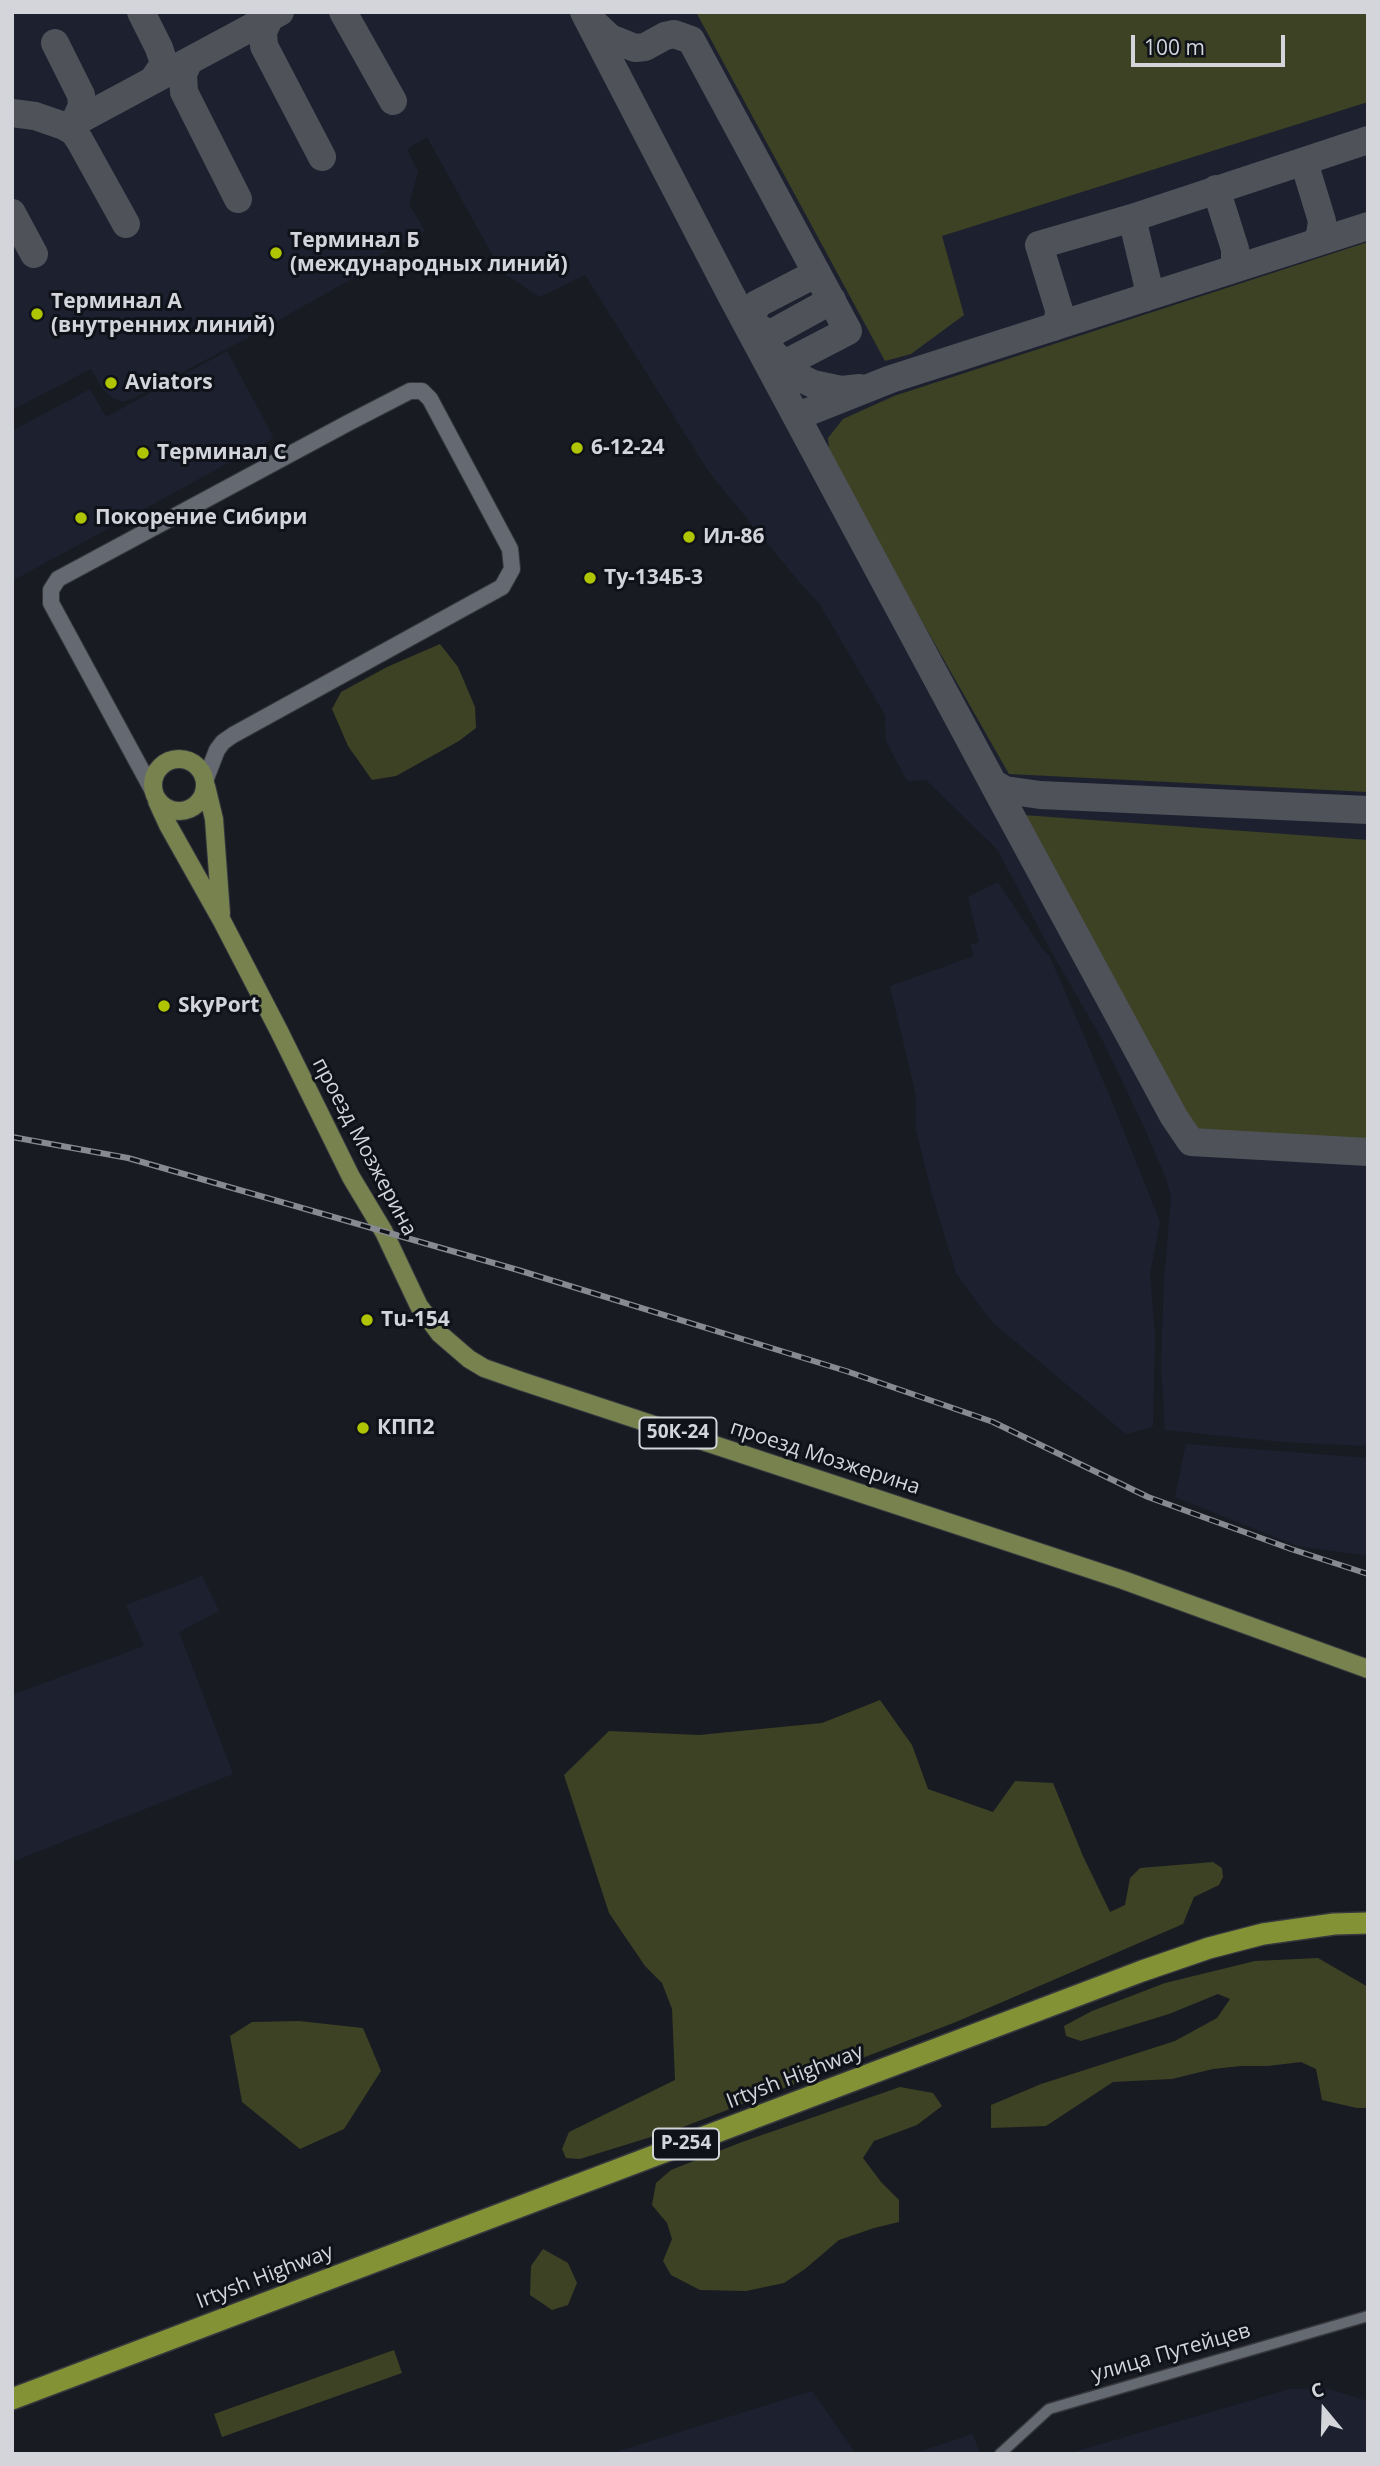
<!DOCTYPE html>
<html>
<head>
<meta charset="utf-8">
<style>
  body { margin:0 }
  #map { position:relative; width:1380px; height:2466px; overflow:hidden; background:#191b23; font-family:"Open Sans",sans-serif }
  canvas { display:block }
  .frame { position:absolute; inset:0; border:14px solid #d3d5db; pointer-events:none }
  .north { position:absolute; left:1289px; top:2375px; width:70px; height:70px; -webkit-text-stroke:5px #10121a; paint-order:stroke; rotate:341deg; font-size:19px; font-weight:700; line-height:28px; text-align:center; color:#d3d5db }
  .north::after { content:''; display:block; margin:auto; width:24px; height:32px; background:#d3d5db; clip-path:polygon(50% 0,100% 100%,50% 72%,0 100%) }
  .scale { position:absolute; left:1131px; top:35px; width:154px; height:32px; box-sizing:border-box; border:4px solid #d3d5db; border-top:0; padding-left:9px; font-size:21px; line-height:24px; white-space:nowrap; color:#d3d5db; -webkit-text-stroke:5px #10121a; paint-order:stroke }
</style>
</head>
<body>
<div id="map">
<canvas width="1380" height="2466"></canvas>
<div class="frame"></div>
<div class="north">С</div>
<div class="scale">100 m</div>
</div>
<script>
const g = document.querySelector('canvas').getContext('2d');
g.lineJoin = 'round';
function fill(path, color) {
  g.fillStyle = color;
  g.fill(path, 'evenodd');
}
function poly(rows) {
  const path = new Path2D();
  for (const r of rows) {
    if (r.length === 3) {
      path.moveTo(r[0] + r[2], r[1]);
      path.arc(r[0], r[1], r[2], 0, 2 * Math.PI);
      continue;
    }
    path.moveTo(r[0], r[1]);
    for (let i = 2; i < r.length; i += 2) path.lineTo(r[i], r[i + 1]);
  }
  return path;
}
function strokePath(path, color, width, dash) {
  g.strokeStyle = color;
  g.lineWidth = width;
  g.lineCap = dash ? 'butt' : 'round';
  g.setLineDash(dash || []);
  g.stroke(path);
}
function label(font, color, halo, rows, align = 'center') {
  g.font = font + ' "Open Sans",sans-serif';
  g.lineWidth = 6;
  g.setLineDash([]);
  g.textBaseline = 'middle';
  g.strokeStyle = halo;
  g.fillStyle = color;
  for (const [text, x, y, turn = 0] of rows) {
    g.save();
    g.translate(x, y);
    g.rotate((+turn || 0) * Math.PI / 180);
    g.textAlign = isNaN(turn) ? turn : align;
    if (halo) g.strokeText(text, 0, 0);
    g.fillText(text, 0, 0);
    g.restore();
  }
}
fill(poly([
  [12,12,1368,12,1368,1446,1283,1442,1165,1430,1161,1364,1164,1280,1171,1197,1167,1181,1144,1127,1103,1041,1051,951,997,849,926,780,907,781,886,741,885,715,819,603,800,583,709,472,585,275,540,297,502,272,427,137,407,149,418,172,409,204,425,231,374,258,378,264,247,338,134,398,123,402,113,398,104,391,91,369,12,410],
  [227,351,274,438,12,581,12,431,90,389,106,417],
  [998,882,1041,947,1050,957,1108,1092,1160,1222,1150,1274,1155,1335,1153,1426,1146,1429,1126,1434,991,1321,956,1273,932,1194,916,1129,916,1096,890,986,974,956,970,945,979,942,968,897],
  [1186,1444,1368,1458,1368,1556,1297,1546,1175,1497],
  [202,1576,219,1611,179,1632,233,1774,12,1862,12,1695,144,1646,126,1605],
  [1290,2389,1328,2389,1368,2401,1368,2454,1067,2454],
  [812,2391,856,2454,609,2454],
  [973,2434,980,2454,912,2454]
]), '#1d212f');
fill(poly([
  [696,12,1368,12,1368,102,942,236,964,315,911,354,885,361],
  [1368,242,1368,792,1009,774,830,460,828,438,843,419,894,396],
  [440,644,458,667,475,707,476,728,459,741,396,776,372,780,348,746,332,709,341,692,387,667],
  [1023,815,1368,840,1368,1141,1190,1132],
  [880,1700,912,1745,928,1789,993,1812,1015,1781,1053,1783,1083,1856,1110,1912,1125,1905,1130,1878,1140,1868,1213,1862,1222,1868,1223,1877,1219,1885,1194,1897,1183,1924,956,2022,683,2127,580,2159,566,2158,562,2149,569,2132,675,2080,672,2009,662,1983,645,1966,609,1913,564,1775,609,1731,699,1735,822,1723],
  [1318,1958,1368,1987,1368,2108,1357,2108,1322,2100,1316,2069,1301,2062,1268,2066,1241,2066,1213,2069,1172,2079,1113,2082,1046,2126,991,2128,991,2105,1041,2084,1175,2041,1217,2018,1230,1999,1218,1994,1169,2014,1081,2041,1066,2036,1064,2026,1092,2011,1165,1983,1255,1961],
  [299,2021,363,2028,381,2071,344,2129,300,2149,242,2102,230,2036,252,2022],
  [900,2087,933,2093,942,2106,917,2125,874,2141,863,2158,881,2182,899,2200,899,2222,874,2228,839,2240,805,2269,784,2283,746,2291,700,2290,671,2275,663,2261,672,2239,667,2223,652,2205,656,2183,671,2170,742,2142],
  [543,2249,568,2263,577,2283,568,2305,552,2310,530,2295,531,2266],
  [394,2350,402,2373,222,2437,214,2414]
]), '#3c4223');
strokePath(poly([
  [141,12,159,48,163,60,162,67,153,80],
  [343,12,393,101],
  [584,12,730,293,993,783,1005,790,1040,795,1368,810],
  [259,18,269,19,263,32,264,46,322,157],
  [593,22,610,38,635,48,645,47,665,36,674,34,691,40,848,331,792,360,784,391],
  [55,43,81,95,82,106,75,121],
  [189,61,183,74,184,92,238,199],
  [12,113,35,116,64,126,83,118,280,12],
  [64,126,74,132,80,141,126,224],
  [1304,162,1322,221,1320,235,1315,243],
  [1216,189,1235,249,1235,264,1230,270],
  [12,213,34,254],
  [1132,218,1148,285,1145,298],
  [1054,327,1058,322,1059,310,1039,245,1132,218,1368,140],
  [761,329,748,327,757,304,817,273],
  [776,356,762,352,774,332,832,300],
  [773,364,813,384,841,390,860,388],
  [798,416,891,379,1368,226],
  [993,783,1174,1117,1191,1142,1368,1152]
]), '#50525a', 28);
const street = poly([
  [1000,2454,1049,2409,1368,2316]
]);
const secondary = poly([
  [154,793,51,603,51,590,58,579,348,423,410,391,422,391,430,399,510,549,512,569,502,587,233,735,223,742,217,750,205,781]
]);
const primary = poly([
  [179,785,26],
  [206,786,214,819,221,914],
  [157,801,168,825,222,921,279,1031,351,1177,384,1232,419,1306,440,1334,469,1359,484,1368,521,1381,1123,1580,1368,1669]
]);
const highway = poly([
  [12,2399,1142,1971,1209,1948,1263,1934,1334,1924,1368,1923]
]);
strokePath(street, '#36383e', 13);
strokePath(secondary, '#36383e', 18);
strokePath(primary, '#36383e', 20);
strokePath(highway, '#36383e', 24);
strokePath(street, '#656972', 10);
strokePath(secondary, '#656972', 16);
strokePath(primary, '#78824e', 18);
strokePath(highway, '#849236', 21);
const rail = poly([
  [12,1137,128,1158,518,1270,846,1371,993,1422,1148,1497,1291,1549,1368,1574]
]);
strokePath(rail, '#888a91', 6);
strokePath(rail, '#10121a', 3.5, [10]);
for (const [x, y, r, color] of [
  [276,253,7,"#b0c502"],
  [37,314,7,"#b0c502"],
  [111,383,7,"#b0c502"],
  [577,448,7,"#b0c502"],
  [143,453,7,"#b0c502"],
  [81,518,7,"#b0c502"],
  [689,537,7,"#b0c502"],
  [590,578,7,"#b0c502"],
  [164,1006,7,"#b0c502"],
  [367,1320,7,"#b0c502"],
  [363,1428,7,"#b0c502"]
]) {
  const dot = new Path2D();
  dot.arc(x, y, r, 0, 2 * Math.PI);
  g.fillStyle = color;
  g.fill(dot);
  strokePath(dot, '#10121a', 2.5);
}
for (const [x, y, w] of [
  [678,1433,77],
  [686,2144,66]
]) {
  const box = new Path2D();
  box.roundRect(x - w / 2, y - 15.5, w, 31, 5);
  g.fillStyle = '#10121a';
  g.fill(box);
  strokePath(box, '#d3d5db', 2);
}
label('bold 19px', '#d3d5db', null, [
  ["50К-24",678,1433],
  ["Р-254",686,2144]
]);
label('bold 21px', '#d3d5db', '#10121a', [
  ["Терминал Б",290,241],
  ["(международных линий)",290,265],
  ["Терминал А",51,302],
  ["(внутренних линий)",51,326],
  ["Aviators",125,383],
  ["6-12-24",591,448],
  ["Терминал С",157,453],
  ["Покорение Сибири",95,518],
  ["Ил-86",703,537],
  ["Ту-134Б-3",604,578],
  ["SkyPort",178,1006],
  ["Tu-154",381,1320],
  ["КПП2",377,1428]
], 'left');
label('21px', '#d3d5db', '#10121a', [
  ["проезд Мозжерина",364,1147,62],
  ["проезд Мозжерина",825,1458,18],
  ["Irtysh Highway",795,2077,-21],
  ["Irtysh Highway",265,2277,-21],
  ["улица Путейцев",1171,2353,-16]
]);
</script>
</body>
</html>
